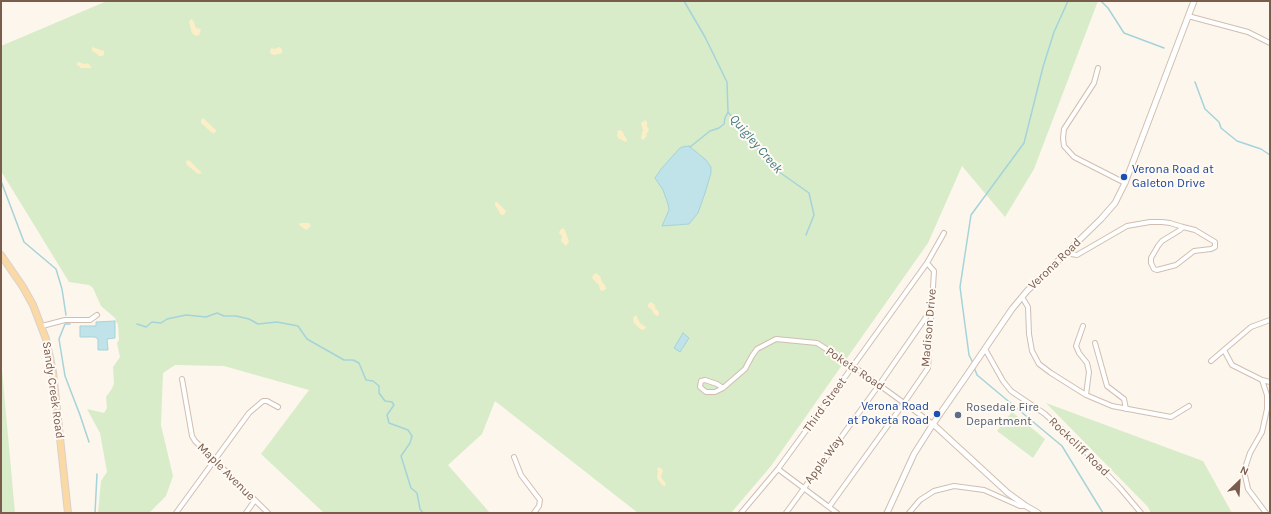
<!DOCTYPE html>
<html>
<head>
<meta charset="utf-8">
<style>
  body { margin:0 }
  #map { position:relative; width:1271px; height:514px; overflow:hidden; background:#fdf6ec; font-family:Karla,sans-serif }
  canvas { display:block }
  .frame { position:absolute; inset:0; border:2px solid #7a5c4d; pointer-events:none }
  .north { position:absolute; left:1219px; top:462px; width:40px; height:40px; -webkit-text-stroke:3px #fffaf3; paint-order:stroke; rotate:25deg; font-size:11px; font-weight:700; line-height:16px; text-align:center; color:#7a5c4d }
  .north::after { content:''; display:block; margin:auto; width:14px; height:18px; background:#7a5c4d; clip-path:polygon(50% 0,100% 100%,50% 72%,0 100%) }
</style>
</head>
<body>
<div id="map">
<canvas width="1271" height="514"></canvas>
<div class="frame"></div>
<div class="north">N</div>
</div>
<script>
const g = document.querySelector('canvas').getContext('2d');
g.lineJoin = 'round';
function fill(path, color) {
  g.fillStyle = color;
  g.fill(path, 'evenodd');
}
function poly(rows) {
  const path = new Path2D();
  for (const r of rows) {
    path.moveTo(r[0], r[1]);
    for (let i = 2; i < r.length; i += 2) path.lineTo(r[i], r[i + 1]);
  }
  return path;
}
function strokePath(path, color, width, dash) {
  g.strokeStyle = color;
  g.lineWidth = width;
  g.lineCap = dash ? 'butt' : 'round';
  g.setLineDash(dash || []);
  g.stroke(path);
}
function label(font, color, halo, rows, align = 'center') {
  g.font = font + ' Karla,sans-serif';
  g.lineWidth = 4;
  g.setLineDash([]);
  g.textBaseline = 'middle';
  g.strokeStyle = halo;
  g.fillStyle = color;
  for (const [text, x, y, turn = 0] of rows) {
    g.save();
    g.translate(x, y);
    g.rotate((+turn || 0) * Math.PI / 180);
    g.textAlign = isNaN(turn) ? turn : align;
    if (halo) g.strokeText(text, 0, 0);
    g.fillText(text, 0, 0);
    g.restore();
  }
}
fill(poly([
  [107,1,1098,1,1034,169,1005,217,962,166,928,243,771,466,731,513,638,513,495,401,482,434,448,465,490,513,324,513,261,454,309,390,224,366,175,365,163,373,161,425,173,476,166,496,149,513,98,513,101,481,107,472,100,433,87,409,104,413,107,408,106,397,111,390,114,384,113,367,120,357,117,343,119,340,118,325,115,318,101,306,93,288,89,285,69,282,1,171,1,46],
  [1,358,1,359,15,513,1,513],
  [1046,403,1203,461,1232,513,1151,513,1148,507],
  [1012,412,1045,439,1033,458,997,431]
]), '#d8ecc9');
fill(poly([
  [191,19,193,20,196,28,201,29,199,35,196,36,192,33,189,22],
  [92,47,104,51,104,55,102,56,99,56,96,53,92,51],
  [279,47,282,49,282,53,274,55,271,54,270,52,271,48,275,49],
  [78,62,85,64,88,63,92,68,81,68,76,64],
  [203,118,216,130,215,133,212,133,201,123,201,120],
  [645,120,647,122,647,127,649,129,648,132,646,134,647,136,643,140,641,138,643,130,641,123],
  [618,130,622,131,627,140,626,142,618,138,617,135],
  [187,160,190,161,202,173,198,174,187,165,186,163],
  [497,202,506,211,504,215,501,215,495,205,495,202],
  [300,223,309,223,311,226,306,230,299,225],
  [563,228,565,230,569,242,566,246,561,241,562,236,559,233,560,230],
  [596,273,600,276,602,282,605,285,606,289,603,291,600,290,599,285,592,278,593,275],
  [651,302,655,305,655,308,659,312,659,315,657,316,654,314,652,310,648,307,648,304],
  [636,315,640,323,646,327,644,330,640,329,634,323,633,318],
  [659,467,663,470,661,477,666,484,665,486,662,485,657,478,658,471,657,469]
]), '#fcefc7');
const water = poly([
  [689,146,706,160,711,167,711,173,705,193,698,213,689,224,662,226,669,210,668,204,663,190,655,178,661,169,679,149,682,147,689,146],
  [115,321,115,338,107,339,108,350,98,350,98,339,95,337,80,337,80,326,96,326,96,322,115,321],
  [683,333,689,338,680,352,674,348,683,333]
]);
fill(water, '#bfe3e8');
strokePath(water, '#a5d3da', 1);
strokePath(poly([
  [684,1,705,37,727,82,728,112,775,169,809,193,814,215,806,235],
  [1101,1,1108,8,1124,33,1164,48],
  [1195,82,1205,109,1219,122,1221,128,1237,141,1261,149,1270,155],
  [690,147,710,131,719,128,724,124,725,118,728,112],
  [1,181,24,242,56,269,62,289,66,315],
  [70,324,65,324,59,339,65,376,80,415,89,442],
  [137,324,146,327,152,322,161,323,167,319,186,315,206,317,217,313,224,316,236,316,249,319,258,324,277,322,298,326,307,339,337,356,344,360,353,360,359,363,366,380,373,381,379,386,379,393,385,401,392,402,394,405,387,415,389,423,408,430,412,436,410,443,401,456,411,488,417,493,420,509,423,513],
  [973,363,969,355,960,287,971,215,1024,143,1043,67,1054,32,1068,1],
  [974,367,977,375,1062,446,1103,513],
  [95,513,97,474]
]), '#a5d3da', 1.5);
const minor = poly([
  [1188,16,1248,32,1270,43],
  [1098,68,1094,83,1064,129,1063,138,1064,146,1074,157,1125,183],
  [1066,253,1077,255,1127,226,1150,222,1162,222,1170,223,1183,227,1195,230,1215,242,1215,247,1211,249,1194,251,1176,265,1157,270,1154,269,1151,263,1151,258,1158,246,1162,241,1180,230,1183,227],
  [1022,297,1028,307,1029,334,1032,351,1039,364,1051,373,1086,395,1112,406,1171,417,1189,406],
  [42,326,65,320,90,320,97,315],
  [1083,326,1076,346,1079,353,1087,363,1089,372,1086,395],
  [1095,343,1107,386,1124,399,1126,409],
  [985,349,1003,381,1011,391,1045,414,1084,450,1120,488,1141,513],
  [1224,350,1232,365,1262,380,1270,382],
  [1211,361,1251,327,1270,320],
  [182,379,192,436,195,441,268,513],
  [1262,380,1267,395,1267,409,1262,432,1250,453,1244,471,1248,489,1266,513],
  [723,388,717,384,705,380,701,381,700,387,706,392,715,392,723,388,745,369,752,356,757,349,776,339,817,343,853,366,933,424],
  [514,457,521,475,540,500,539,506,534,513],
  [778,469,837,513],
  [829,507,904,403,928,368,934,271,927,263],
  [176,513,249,413,263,401,267,401,278,407],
  [246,513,255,500],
  [741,513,778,469,853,366,927,263,944,233],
  [786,513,879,385,931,310],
  [909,513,920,500,934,491,954,486,984,490,1020,506,1026,506]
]);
const tertiary = poly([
  [933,424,1008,493,1026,506,1038,513],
  [887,513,914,454,933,424,965,378,1012,309,1027,291,1101,219,1115,203,1125,183,1194,1]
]);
const primary = poly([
  [1,255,23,287,33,305,46,339,53,372,68,513]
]);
strokePath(minor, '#d1beb0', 6);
strokePath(tertiary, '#d1beb0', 7);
strokePath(primary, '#dad1cd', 8);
strokePath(minor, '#fff', 4);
strokePath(tertiary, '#fff', 5);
strokePath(primary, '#fbd9a5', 6);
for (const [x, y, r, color] of [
  [1124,177,4,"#1a4fb4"],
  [937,414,4,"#1a4fb4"],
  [958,415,4,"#5c6f8a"]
]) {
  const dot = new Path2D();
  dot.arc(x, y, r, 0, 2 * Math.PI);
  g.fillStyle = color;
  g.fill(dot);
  strokePath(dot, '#fffaf3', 1.5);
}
label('12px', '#164399', '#fffaf3', [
  ["Verona Road at",1132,170],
  ["Galeton Drive",1132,184],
  ["Verona Road",929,407,"right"],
  ["at Poketa Road",929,421,"right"]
], 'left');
label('12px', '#7a5c4d', '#fffaf3', [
  ["Verona Road",1055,264,-44],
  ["Madison Drive",929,328,-85],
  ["Poketa Road",855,369,34],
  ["Sandy Creek Road",53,390,82],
  ["Third Street",825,405,-54],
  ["Rockcliff Road",1079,447,44],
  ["Apple Way",824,460,-54],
  ["Maple Avenue",226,472,45]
]);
label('12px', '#4e5e75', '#fffaf3', [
  ["Rosedale Fire",966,408],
  ["Department",966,422]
], 'left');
label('italic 13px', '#437c86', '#fffaf3', [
  ["Quigley Creek",756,144,49]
]);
</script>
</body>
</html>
